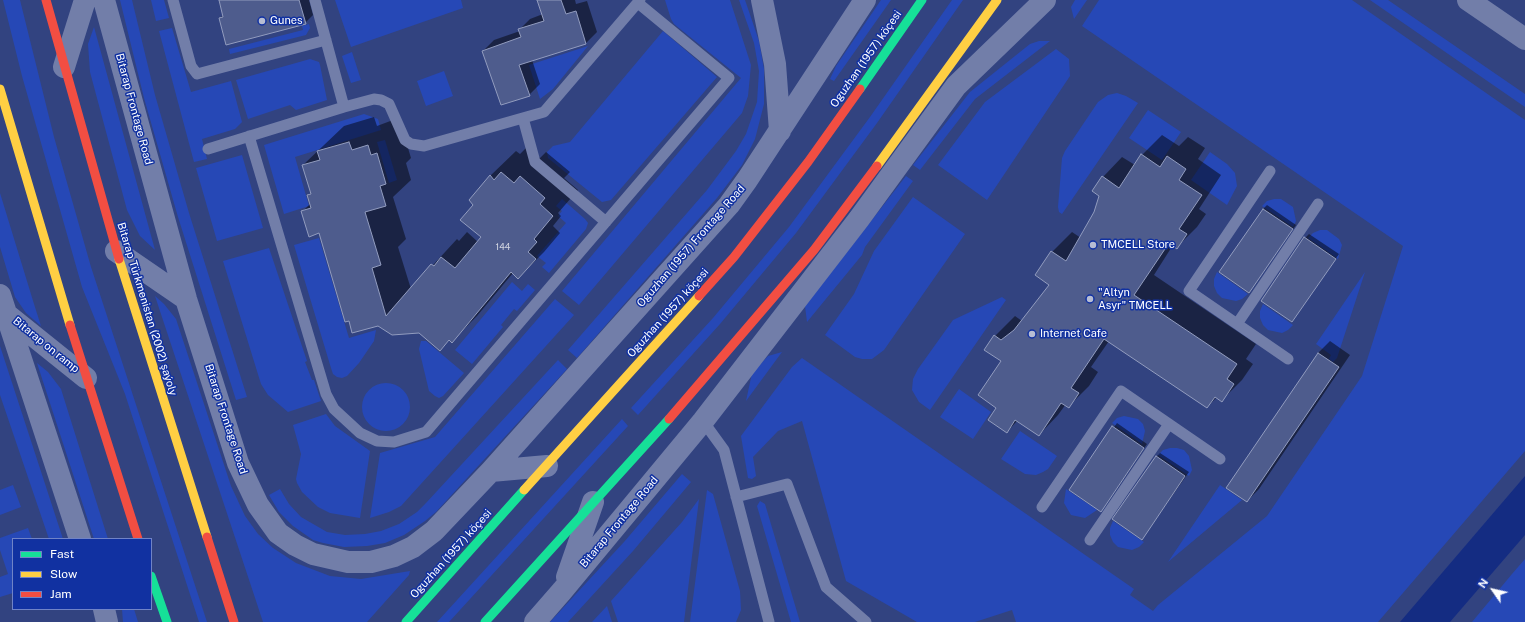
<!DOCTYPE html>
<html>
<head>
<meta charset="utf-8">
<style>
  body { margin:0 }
  #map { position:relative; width:1525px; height:622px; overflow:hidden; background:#324380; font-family:"Public Sans",sans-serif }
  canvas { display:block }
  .legend { position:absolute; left:12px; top:538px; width:140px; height:72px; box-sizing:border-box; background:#1131a1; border:1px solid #7083c7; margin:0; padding:5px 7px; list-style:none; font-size:12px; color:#fff }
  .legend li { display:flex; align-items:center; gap:8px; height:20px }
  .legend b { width:20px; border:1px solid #7083c7 }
  .north { position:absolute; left:1473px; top:570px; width:40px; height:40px; -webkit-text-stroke:3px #1131a1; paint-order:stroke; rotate:304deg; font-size:11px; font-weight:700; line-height:16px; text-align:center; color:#fff }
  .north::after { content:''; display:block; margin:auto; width:14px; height:18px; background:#fff; clip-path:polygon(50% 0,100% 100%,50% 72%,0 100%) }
</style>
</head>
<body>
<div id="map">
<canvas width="1525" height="622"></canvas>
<ul class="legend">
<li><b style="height:5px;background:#16e098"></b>Fast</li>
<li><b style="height:5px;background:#ffcf43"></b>Slow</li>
<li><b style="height:5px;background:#f24e42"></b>Jam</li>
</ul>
<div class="north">N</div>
</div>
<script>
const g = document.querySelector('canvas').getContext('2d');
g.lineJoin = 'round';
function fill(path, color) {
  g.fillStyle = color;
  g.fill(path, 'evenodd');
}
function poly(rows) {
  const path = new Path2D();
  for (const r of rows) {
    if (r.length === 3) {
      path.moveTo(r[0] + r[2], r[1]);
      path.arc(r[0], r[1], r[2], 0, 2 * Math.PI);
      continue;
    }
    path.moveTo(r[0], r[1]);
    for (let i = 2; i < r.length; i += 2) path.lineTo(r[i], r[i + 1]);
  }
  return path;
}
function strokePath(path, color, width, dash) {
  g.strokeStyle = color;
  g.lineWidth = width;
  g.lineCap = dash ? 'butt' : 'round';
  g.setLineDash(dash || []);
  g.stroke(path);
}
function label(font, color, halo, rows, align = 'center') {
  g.font = font + ' "Public Sans",sans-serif';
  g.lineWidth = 3;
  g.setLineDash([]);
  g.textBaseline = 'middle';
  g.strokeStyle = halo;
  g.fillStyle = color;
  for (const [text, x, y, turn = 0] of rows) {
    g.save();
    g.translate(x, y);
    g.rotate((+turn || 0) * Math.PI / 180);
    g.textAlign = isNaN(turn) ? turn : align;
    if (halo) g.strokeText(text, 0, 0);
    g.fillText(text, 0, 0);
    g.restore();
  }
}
fill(poly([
  [3,0,20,0,54,137,91,267,207,622,199,622,125,394,82,287,22,76],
  [120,0,132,0,155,95,189,213,247,397,236,400,178,217,144,98],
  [151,0,164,0,169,18,156,21],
  [335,0,461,0,463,8,351,47],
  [665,0,730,0,751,65,748,96,742,113,579,305,562,291,741,78,674,24,671,19],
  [739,0,745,0,759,41,764,69,764,104,755,139,742,165,717,198,577,358,568,350,707,190,736,151,746,134,757,102,759,71,754,43],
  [881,0,891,0,834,81,830,79,836,66],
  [952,0,963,0,877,123,796,233,720,324,638,415,631,408,713,318,789,227,870,117],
  [1075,0,1087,0,1074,19,1071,7],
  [1099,0,1352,0,1525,120,1525,451,1378,622,1016,622,1012,610,975,622,917,622,846,581,802,421,778,431,753,457,756,476,752,479,748,478,741,436,792,367,802,358,1134,589,1130,595,1153,611,1158,605,1267,516,1362,376,1403,246,1082,26],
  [1370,0,1388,0,1525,94,1525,107],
  [309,24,310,28,306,35,230,54,229,49,303,30,302,26],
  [94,27,155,250,140,236,127,210,90,72,88,44],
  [172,28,191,92,231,81,242,122,235,129,202,139,207,159,194,162,159,31],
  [663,31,717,77,611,200,602,202,548,158,547,152,553,146,570,142],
  [1039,41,1050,41,975,99,920,170,913,165,970,92,1030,44],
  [588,46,553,89,540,99,529,65],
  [1056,49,1069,59,1070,76,987,200,938,165,985,102],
  [352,52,361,80,351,83,342,56],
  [310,59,319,62,320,65,327,100,296,110,290,105,248,119,236,80],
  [444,71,453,96,426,106,417,81],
  [1117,93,1126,96,1138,103,1062,214,1059,212,1058,207,1062,158,1065,151,1098,102,1108,95],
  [1148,110,1181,132,1162,160,1129,138],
  [364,114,378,119,381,130,295,157,309,206,284,214,264,145],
  [385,140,397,180,389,183,377,142],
  [1210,152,1227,164,1235,173,1237,186,1227,205,1191,180],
  [242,155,263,228,217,241,196,168],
  [906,176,913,181,865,247,862,255,807,322,805,306],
  [0,193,34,304,41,326,26,313,15,297,0,247],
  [913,197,965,234,884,350,872,359,862,359,855,357,825,335,854,294,874,251],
  [562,199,585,219,588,223,586,229,549,273,542,267,546,263,537,256,566,223,558,216,562,211,556,206],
  [1274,199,1281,199,1293,207,1296,221,1293,227,1262,206,1267,201],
  [1320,230,1327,230,1339,239,1342,245,1338,259,1308,238,1313,233],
  [319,238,349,338,376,330,374,341,359,363,347,376,342,378,337,377,333,374,331,368,294,245],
  [269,248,307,361,305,362,312,380,314,380,321,401,288,412,268,395,261,384,223,261],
  [1217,272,1248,294,1242,299,1236,301,1222,298,1217,293,1214,286,1214,279],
  [1365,272,1337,358,1333,362,1329,359,1331,355,1316,344],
  [512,282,522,291,528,284,535,290,517,311,514,309,501,325,503,327,472,364,455,350],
  [155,296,164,304,176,319,231,486,245,516,258,534,273,548,296,563,330,576,361,579,410,571,409,575,367,622,263,622],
  [1002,297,1006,300,930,410,919,402,912,390,913,379,918,369,953,320],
  [555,299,574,315,401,506,389,512,370,518,380,453,435,437],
  [1263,304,1293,325,1288,330,1282,333,1268,330,1263,325,1260,318,1260,311],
  [421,341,426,341,464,373,443,396,439,398,435,396,429,391,419,349],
  [0,346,63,539,49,539,0,395],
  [782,352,746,401,752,373,768,356],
  [558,360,567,369,436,512,425,521,404,535,385,543,367,546,344,547,323,543,313,540,293,526,279,512,269,495,280,489,289,504,301,517,327,532,345,535,365,534,381,531,399,524,417,512,426,503],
  [37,363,48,372,61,389,108,539,94,539],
  [386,407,24],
  [959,389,991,412,973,439,940,417],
  [326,414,335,426,370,451,360,518,330,513,318,507,302,492,297,483,296,479,301,454,293,425],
  [1124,416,1138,419,1143,424,1145,431,1142,444,1112,423,1117,418],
  [622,419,628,426,449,622,437,622],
  [1020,431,1057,456,1048,469,1043,472,1036,475,1025,474,1001,459],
  [1170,448,1177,448,1184,450,1189,456,1192,470,1189,476,1158,455,1163,450],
  [682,474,691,482,633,551,568,622,550,622,624,542],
  [13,485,21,507,0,515,0,490],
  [1220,485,1242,500,1168,562],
  [1066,489,1097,510,1085,518,1071,515,1064,503],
  [707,490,713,494,740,591,741,610,736,622,690,622],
  [699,499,684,622,618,622,611,601,682,522],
  [760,501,765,504,800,622,791,622,757,506],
  [1113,521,1144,542,1139,547,1132,550,1118,547,1113,542,1110,535,1110,528],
  [28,528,32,539,13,539,13,593,0,597,0,577,8,574,0,550,0,538],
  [1525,559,1525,622,1472,622,1512,574],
  [607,606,612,622,592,622],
  [122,609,134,609,138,622,123,622]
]), '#2648b6');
fill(poly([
  [1525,476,1525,535,1450,622,1400,622]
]), '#142c82');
fill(poly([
  [220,0,309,0,313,15,305,23,220,18,224,14],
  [538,0,575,0,576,4,587,1,597,32,586,43,532,60,540,84,529,95,483,51,494,40,520,31,520,29,530,19,543,14],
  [374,117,377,126,393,120,402,128,411,158,406,163,411,180,393,197,406,239,398,247,411,289,457,239,459,241,467,232,478,242,482,237,475,205,490,176,516,151,520,154,527,147,540,158,546,152,570,172,564,178,578,190,558,213,561,216,553,226,560,233,544,252,518,278,513,273,477,316,452,341,449,340,440,349,419,332,350,319,319,232,303,211,311,203,308,195,312,192,303,165,344,126],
  [1162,135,1179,146,1188,137,1205,148,1198,159,1221,175,1199,209,1206,214,1197,227,1177,247,1173,245,1154,275,1256,344,1246,359,1253,364,1242,380,1222,400,1217,397,1207,407,1109,341,1091,367,1098,372,1089,386,1069,406,1066,404,1058,415,1039,435,1017,421,1007,432,998,407,1002,361,995,336,1015,316,1022,321,1051,285,1052,252,1072,232,1081,238,1095,212,1100,196,1103,177,1122,157,1135,165,1142,155],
  [1267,205,1296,225,1249,292,1263,209],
  [1309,234,1339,254,1292,321,1305,238],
  [1330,341,1350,355,1259,489,1247,501,1318,353],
  [1117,423,1147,444,1105,506,1070,489],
  [1160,453,1189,472,1145,534,1157,456]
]), '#0007');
const building = poly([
  [219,0,299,0,306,24,226,45,219,18,223,17,219,0],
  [537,0,561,0,566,14,576,11,586,44,519,65,530,96,501,105,482,51,521,37,518,29,544,21,537,0],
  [349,142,352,150,368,145,371,155,377,153,386,184,380,186,386,206,365,212,381,265,372,268,386,316,431,264,434,266,441,257,455,268,481,237,460,220,473,205,469,200,490,175,494,180,501,172,514,183,520,176,545,198,540,204,553,216,534,239,537,242,528,252,536,259,518,279,511,272,452,343,449,340,440,351,419,333,392,335,378,326,352,333,349,321,345,322,319,233,309,237,301,211,311,208,307,195,311,194,302,165,320,160,317,151,349,142],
  [1141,154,1160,167,1167,156,1186,169,1179,180,1202,195,1179,229,1187,234,1177,249,1169,243,1134,295,1237,364,1227,379,1234,384,1222,402,1215,397,1207,408,1104,339,1071,388,1079,393,1069,408,1061,403,1039,436,1015,420,1007,433,988,420,996,408,978,395,1001,361,984,350,994,335,1001,340,1014,330,1049,285,1035,275,1051,251,1066,261,1094,212,1099,196,1092,191,1102,176,1119,188,1141,154],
  [1263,209,1293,229,1249,293,1219,272,1263,209],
  [1304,237,1336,259,1292,322,1261,301,1304,237],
  [1318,353,1339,367,1247,502,1226,488,1318,353],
  [1112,426,1144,448,1101,512,1069,490,1112,426],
  [1156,456,1185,476,1142,540,1112,519,1156,456]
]);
fill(building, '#4e5c8d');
strokePath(building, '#929cbe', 1);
strokePath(poly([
  [173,0,191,66,197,74,326,40],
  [315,0,344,107,374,99,381,100,389,104,405,140,411,144,424,146,544,112,640,0],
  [523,118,535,162,606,222],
  [249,136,326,394,334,409,360,433,377,441,394,442,426,432,729,78,638,3],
  [208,149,344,107],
  [1270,171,1189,291,1288,359],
  [1237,324,1318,204],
  [703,421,724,450,769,622],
  [736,497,787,484,826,587,866,622],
  [1042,507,1121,391,1220,459],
  [1090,540,1169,424]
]), '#727ea9', 11);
strokePath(poly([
  [104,0,186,299,238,463,258,505,278,533,295,545,313,554,348,562,371,562,394,556,413,547,434,531,491,471,547,466],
  [762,0,775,64,780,131],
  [1468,0,1525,39],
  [64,67,85,0],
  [116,251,186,299],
  [0,295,80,539],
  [5,313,86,378],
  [491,471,729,205,747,180,865,0],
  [567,577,593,502],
  [104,609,107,622],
  [535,622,562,591,703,421,859,219,956,86,1045,0]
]), '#727ea9', 22);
strokePath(poly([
  [860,89,922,0],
  [151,576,167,622],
  [406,622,524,490],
  [485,622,669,419]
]), '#16e098', 9);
strokePath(poly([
  [0,89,70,325],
  [877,166,997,0],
  [119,259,207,537],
  [524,490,699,296]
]), '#ffcf43', 9);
strokePath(poly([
  [46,0,119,259],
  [699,296,734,257,808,162,860,89],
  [70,325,138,539],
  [669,419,814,250,877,166],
  [207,537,234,622]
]), '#f24e42', 9);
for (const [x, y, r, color] of [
  [262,21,4,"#b7bdd3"],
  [1093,245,4,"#b7bdd3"],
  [1090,299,4,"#b7bdd3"],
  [1032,334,4,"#b7bdd3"]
]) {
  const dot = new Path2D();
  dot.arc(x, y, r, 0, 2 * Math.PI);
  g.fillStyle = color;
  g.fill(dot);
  strokePath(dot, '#1131a1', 1.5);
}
label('9px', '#d3d6e2', null, [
  ["144",503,247]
]);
label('11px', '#fff', '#1131a1', [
  ["Gunes",270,21],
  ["TMCELL Store",1101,245],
  ["\"Altyn",1098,293],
  ["Asyr\" TMCELL",1098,306],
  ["Internet Cafe",1040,334]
], 'left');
label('11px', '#fff', '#1131a1', [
  ["Oguzhan (1957) köçesi",866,59,-55],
  ["Bitarap Frontage Road",134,109,75],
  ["Oguzhan (1957) Frontage Road",691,246,-49],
  ["Bitarap Türkmenistan (2002) şaýoly",147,309,73],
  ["Oguzhan (1957) köçesi",668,313,-48],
  ["Bitarap on ramp",46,345,39],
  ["Bitarap Frontage Road",226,419,72],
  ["Bitarap Frontage Road",619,522,-50],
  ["Oguzhan (1957) köçesi",451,554,-48]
]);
</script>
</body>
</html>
